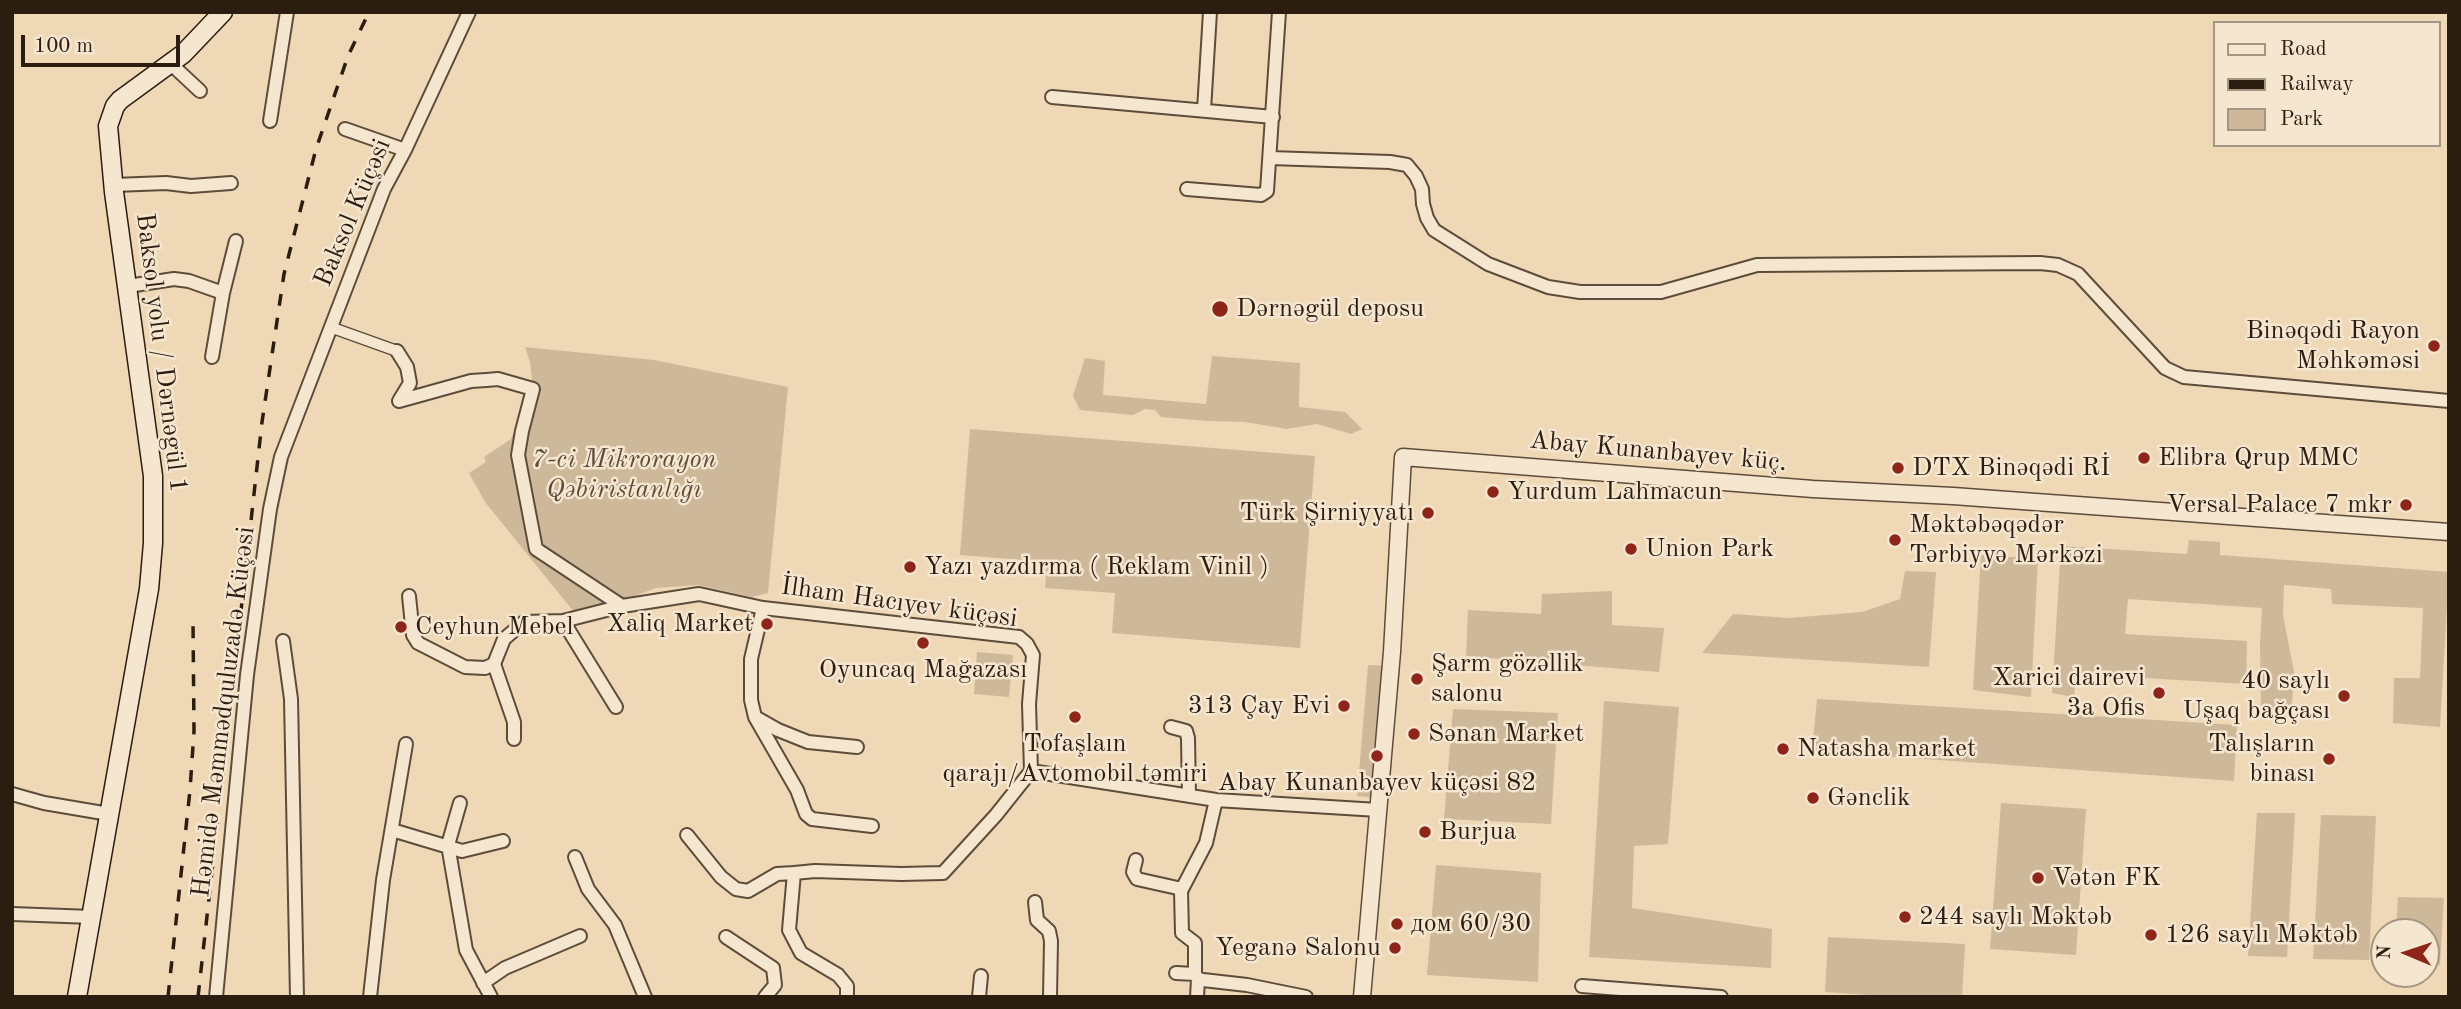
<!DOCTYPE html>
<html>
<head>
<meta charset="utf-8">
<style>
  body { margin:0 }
  #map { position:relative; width:2461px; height:1009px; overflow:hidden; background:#efd8b6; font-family:"Old Standard TT",serif }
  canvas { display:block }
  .frame { position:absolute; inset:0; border:14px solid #2c1d11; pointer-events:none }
  .legend { position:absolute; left:2213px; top:21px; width:228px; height:126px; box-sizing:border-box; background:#f5e6d0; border:2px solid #a59684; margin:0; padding:9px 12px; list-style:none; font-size:21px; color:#2c1d11 }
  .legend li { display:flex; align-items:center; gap:14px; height:35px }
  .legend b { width:35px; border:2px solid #a59684 }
  .north { position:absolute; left:2370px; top:918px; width:70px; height:70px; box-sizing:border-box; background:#f5e6d0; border:2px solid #a59684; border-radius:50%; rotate:272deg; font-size:19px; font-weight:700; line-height:28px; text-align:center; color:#2c1d11 }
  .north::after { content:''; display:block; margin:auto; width:24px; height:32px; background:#8f2418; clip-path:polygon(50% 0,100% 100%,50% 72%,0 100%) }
  .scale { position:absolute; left:21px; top:35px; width:159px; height:32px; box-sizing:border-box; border:4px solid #2c1d11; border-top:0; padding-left:9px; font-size:21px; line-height:24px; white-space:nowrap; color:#2c1d11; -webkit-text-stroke:5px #f5e6d0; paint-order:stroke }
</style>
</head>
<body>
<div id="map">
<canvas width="2461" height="1009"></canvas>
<div class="frame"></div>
<ul class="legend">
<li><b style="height:9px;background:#f5e6d0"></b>Road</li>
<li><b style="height:9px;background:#2c1d11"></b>Railway</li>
<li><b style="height:19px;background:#ceb89a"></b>Park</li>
</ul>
<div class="north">N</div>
<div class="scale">100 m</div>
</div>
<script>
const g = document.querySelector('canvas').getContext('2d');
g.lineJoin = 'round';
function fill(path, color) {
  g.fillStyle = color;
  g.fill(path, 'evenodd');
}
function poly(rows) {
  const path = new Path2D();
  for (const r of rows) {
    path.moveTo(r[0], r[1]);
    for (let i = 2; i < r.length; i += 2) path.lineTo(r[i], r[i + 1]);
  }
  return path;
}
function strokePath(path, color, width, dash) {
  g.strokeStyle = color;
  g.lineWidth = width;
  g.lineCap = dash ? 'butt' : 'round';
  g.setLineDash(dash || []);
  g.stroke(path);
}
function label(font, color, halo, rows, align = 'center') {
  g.font = font + ' "Old Standard TT",serif';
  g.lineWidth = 5;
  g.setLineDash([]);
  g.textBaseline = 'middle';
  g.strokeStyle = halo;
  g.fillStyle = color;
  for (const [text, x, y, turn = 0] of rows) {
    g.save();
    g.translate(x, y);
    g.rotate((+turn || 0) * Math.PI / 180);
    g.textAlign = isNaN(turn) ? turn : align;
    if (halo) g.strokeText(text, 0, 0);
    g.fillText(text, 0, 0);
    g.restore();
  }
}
fill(poly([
  [525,347,654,360,788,387,768,593,752,597,698,585,656,588,578,617,485,502,469,473,486,462,484,457,511,439,532,379,530,362],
  [1212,356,1300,363,1299,407,1345,412,1362,429,1351,434,1317,424,1287,429,1245,422,1207,421,1161,417,1155,410,1145,409,1133,415,1080,410,1073,396,1085,358,1105,361,1103,395,1206,404],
  [970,429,1315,456,1300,648,1112,633,1115,593,1045,588,1047,562,960,555],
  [2189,540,2220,542,2220,555,2449,572,2440,727,2393,723,2394,678,2420,678,2423,608,2332,604,2331,589,2284,585,2283,615,2294,672,2291,718,2261,707,2260,644,2262,608,2128,599,2125,634,2247,641,2246,684,2076,674,2074,697,2052,693,2061,546,2187,554],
  [1981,555,2038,559,2031,697,1973,690],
  [1905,571,1936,572,1929,667,1702,653,1733,614,1789,618,1862,612,1900,599],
  [1612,591,1612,625,1664,628,1659,672,1466,656,1468,610,1541,614,1542,594],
  [977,652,1013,655,1009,697,974,694],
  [1368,665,1388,666,1377,798,1357,796],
  [1817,699,2237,725,2234,781,1812,751],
  [1604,701,1679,707,1668,844,1634,846,1632,908,1772,929,1771,968,1589,957],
  [1453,709,1558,713,1551,824,1444,819],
  [2001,803,2086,809,2076,955,1990,949],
  [2257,813,2295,813,2287,957,2248,956],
  [2321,815,2376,816,2369,960,2313,959],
  [1436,865,1541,873,1538,982,1427,975],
  [2398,897,2444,898,2440,965,2426,964,2426,932,2396,932],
  [1828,937,1965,944,1962,997,1899,997,1825,992]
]), '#ceb89a');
const pedestrian = poly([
  [330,327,397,351]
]);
const minor = poly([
  [171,64,200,91],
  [1052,97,1273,117],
  [1204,110,1210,12],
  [270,121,287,12],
  [345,129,405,150],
  [1270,158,1390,162,1407,165,1416,176,1422,189,1423,204,1427,218,1434,230,1488,264,1548,287,1580,292,1661,292,1757,265,2040,263,2058,265,2078,274,2165,368,2184,377,2449,401],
  [114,185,166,183,191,186,231,183],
  [1187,189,1261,195,1267,191,1279,12],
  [128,286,174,279,189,281,223,293],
  [397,351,407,367,410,383,399,401,471,381,486,380,498,379,533,389,522,431,518,455,536,549,622,606],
  [212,357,223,293,236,241],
  [409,596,413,635,418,643,465,667,485,668,494,664],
  [763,608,751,659,751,700,755,717,797,790,806,814,812,819,872,826],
  [563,621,616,707],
  [283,641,291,699,297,997],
  [494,664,504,639,524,622,563,621,622,606,699,594,763,608,1019,637,1027,644,1033,655,1029,704,1031,771],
  [494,664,514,722,514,739],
  [755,717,778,730,808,742,857,747],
  [1171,727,1186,731,1188,738,1189,796],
  [12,794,44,803,109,814],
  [1216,800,1206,843,1181,891,1182,933,1195,943,1195,974,1198,979,1203,980,1247,985,1306,997],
  [460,803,448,845,466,950,491,997],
  [392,830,462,851,503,841],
  [687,835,721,877,736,889,748,891,777,874,794,873],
  [575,857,588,889,615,925,645,997],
  [1136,860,1133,872,1137,879,1182,889],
  [1035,902,1037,920,1049,931,1051,941,1050,997],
  [12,914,92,917],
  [726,937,773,968,775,985,765,997],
  [1176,973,1195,974],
  [483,983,505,968,580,936],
  [1582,986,1721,997],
  [216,997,247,675,270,509,281,457,384,189,405,150,469,12],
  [370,997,383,880,406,744],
  [847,997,847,986,838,975,801,953,789,930,794,873,815,871,901,874,943,873,996,815,1031,771,1216,800,1378,810],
  [979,997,981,976],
  [1197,997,1198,979]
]);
const tertiary = poly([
  [1362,997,1392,652,1403,457,1813,489,1953,496,2449,532]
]);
const secondary = poly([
  [77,997,149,589,153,543,153,476,114,192,108,126,115,106,120,100,183,54,223,12]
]);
strokePath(pedestrian, '#5d4c3a', 13);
strokePath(minor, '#5d4c3a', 16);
strokePath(tertiary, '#5d4c3a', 19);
strokePath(secondary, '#2c1d11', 21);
strokePath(pedestrian, '#f5e6d0', 10);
strokePath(minor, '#f5e6d0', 12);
strokePath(tertiary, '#f5e6d0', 16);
strokePath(secondary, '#f5e6d0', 18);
strokePath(poly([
  [168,997,190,790,194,731,193,622],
  [198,997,262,422,284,274,316,149,348,56,369,12]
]), '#2c1d11', 3.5, [12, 12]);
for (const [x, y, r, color] of [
  [1220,309,9,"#8f2418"],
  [2434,346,7,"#8f2418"],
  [2144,458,7,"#8f2418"],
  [1898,468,7,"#8f2418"],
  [1493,492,7,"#8f2418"],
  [2406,505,7,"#8f2418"],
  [1428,513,7,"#8f2418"],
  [1895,540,7,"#8f2418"],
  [1631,549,7,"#8f2418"],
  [910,567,7,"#8f2418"],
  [767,624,7,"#8f2418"],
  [401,627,7,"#8f2418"],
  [923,643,7,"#8f2418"],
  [1417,679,7,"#8f2418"],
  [2159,693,7,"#8f2418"],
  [2344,696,7,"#8f2418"],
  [1344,706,7,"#8f2418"],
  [1075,717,7,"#8f2418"],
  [1414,734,7,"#8f2418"],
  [1783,749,7,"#8f2418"],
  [1377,756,7,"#8f2418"],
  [2329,759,7,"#8f2418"],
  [1813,798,7,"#8f2418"],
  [1425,832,7,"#8f2418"],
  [2038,878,7,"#8f2418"],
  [1905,917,7,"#8f2418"],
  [1397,924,7,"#8f2418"],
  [2151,935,7,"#8f2418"],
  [1395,948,7,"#8f2418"]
]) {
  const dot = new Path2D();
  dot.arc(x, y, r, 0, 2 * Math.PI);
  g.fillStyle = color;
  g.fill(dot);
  strokePath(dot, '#f5e6d0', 2.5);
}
label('26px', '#2c1d11', '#f5e6d0', [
  ["Baksol Küçəsi",353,213,-67],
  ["Baksol yolu / Dərnəgül 1",161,353,83],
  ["Abay Kunanbayev küç.",1658,452,5],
  ["İlham Hacıyev küçəsi",899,603,8],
  ["Həmidə Məmmədquluzadə Küçəsi",224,712,-83]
]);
label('26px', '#2c1d11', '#f5e6d0', [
  ["Dərnəgül deposu",1236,309],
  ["Binəqədi Rayon",2420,331,"right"],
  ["Məhkəməsi",2420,361,"right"],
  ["Elibra Qrup MMC",2158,458],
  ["DTX Binəqədi Rİ",1912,468],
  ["Yurdum Lahmacun",1507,492],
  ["Versal Palace 7 mkr",2392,505,"right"],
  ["Türk Şirniyyatı",1414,513,"right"],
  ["Məktəbəqədər",1909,525],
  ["Tərbiyyə Mərkəzi",1909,555],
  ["Union Park",1645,549],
  ["Yazı yazdırma ( Reklam Vinil )",924,567],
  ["Xaliq Market",753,624,"right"],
  ["Ceyhun Mebel",415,627],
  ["Şarm gözəllik",1431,664],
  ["salonu",1431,694],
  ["Oyuncaq Mağazası",923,670,"center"],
  ["Xarici dairevi",2145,678,"right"],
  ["3a Ofis",2145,708,"right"],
  ["40 saylı",2330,681,"right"],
  ["Uşaq bağçası",2330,711,"right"],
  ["313 Çay Evi",1330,706,"right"],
  ["Sənan Market",1428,734],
  ["Tofaşlaın",1075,744,"center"],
  ["qarajı/Avtomobil təmiri",1075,774,"center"],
  ["Talışların",2315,744,"right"],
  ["binası",2315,774,"right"],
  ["Natasha market",1797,749],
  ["Abay Kunanbayev küçəsi 82",1377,783,"center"],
  ["Gənclik",1827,798],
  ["Burjua",1439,832],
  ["Vətən FK",2052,878],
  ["244 saylı Məktəb",1919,917],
  ["дом 60/30",1411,924],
  ["126 saylı Məktəb",2165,935],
  ["Yeganə Salonu",1381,948,"right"]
], 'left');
label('italic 26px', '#5d4c3a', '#f5e6d0', [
  ["7-ci Mikrorayon",624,460],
  ["Qəbiristanlığı",624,490]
]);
</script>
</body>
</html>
